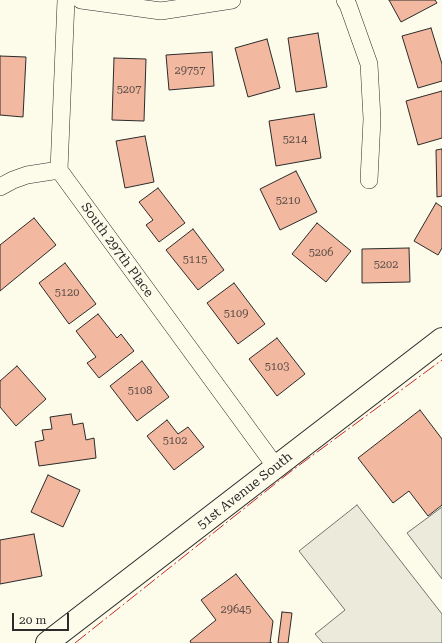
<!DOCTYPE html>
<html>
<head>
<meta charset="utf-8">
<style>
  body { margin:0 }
  #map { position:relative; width:442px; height:643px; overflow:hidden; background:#fdfbea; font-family:"Roboto Serif",serif }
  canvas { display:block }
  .scale { position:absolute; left:12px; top:613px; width:57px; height:18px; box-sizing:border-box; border:2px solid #2b2b2b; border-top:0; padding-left:5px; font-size:12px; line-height:14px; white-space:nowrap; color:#2b2b2b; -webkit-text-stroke:3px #fdfbea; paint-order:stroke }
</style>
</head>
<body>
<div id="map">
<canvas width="442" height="643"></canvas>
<div class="scale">20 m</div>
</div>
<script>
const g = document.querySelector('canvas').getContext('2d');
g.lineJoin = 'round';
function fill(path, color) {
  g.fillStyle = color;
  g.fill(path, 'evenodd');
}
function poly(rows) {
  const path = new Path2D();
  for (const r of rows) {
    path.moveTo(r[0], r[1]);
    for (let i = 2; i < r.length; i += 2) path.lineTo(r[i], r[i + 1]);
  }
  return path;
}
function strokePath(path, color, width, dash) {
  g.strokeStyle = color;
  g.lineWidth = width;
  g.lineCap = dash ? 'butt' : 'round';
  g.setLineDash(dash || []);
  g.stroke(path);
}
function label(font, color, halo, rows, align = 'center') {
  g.font = font + ' "Roboto Serif",serif';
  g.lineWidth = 3;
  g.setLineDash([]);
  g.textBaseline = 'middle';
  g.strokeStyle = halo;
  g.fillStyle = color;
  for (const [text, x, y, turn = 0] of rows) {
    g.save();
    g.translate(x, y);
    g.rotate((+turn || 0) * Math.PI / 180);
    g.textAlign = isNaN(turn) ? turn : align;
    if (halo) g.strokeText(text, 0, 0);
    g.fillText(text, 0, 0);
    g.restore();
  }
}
const parking = poly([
  [357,505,442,614,442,643,323,643,315,634,345,610,299,551,357,505],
  [442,507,442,579,407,533,442,507]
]);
fill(parking, '#eceadb');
strokePath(parking, '#74746e', 1);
const building = poly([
  [389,0,435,0,437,3,401,22,389,0],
  [431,28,442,64,442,81,418,88,402,36,431,28],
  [318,33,327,87,296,92,288,38,318,33],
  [267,39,280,88,248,97,235,48,267,39],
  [212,52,214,86,169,90,166,55,212,52],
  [0,56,26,57,23,117,0,115,0,56],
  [114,58,146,59,144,121,112,120,114,58],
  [442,91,442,138,418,145,406,101,442,91],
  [314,114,321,158,276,166,269,121,314,114],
  [145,136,154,182,125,188,116,141,145,136],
  [442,149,442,196,437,197,436,150,442,149],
  [296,171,317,212,280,230,260,189,296,171],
  [158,188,185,223,159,242,146,225,153,220,139,202,158,188],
  [436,203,442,207,442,248,438,255,414,241,436,203],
  [34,218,56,245,0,291,0,245,34,218],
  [317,223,351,251,326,282,292,254,317,223],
  [193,229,224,270,198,290,166,250,193,229],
  [409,248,410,282,362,283,362,249,409,248],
  [65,263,96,304,69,324,39,283,65,263],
  [234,283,265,324,238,344,207,303,234,283],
  [98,314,117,338,121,334,134,351,99,378,87,363,96,357,76,331,98,314],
  [277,338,305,374,277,396,249,359,277,338],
  [142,361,169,397,137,421,110,386,142,361],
  [17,366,46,399,16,426,0,407,0,381,17,366],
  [420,410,442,439,442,505,428,516,409,491,393,503,358,458,420,410],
  [71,414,73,425,83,423,86,440,94,438,96,458,39,466,35,442,44,440,42,430,52,429,50,417,71,414],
  [167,420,178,434,188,427,204,447,174,470,147,436,167,420],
  [48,475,80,490,63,527,31,512,48,475],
  [34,534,42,576,0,584,0,540,34,534],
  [236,574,273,621,270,643,272,643,191,643,190,641,216,620,201,600,236,574],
  [282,612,292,613,288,643,278,643,282,612]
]);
fill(building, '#f2b8a0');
strokePath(building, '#2b2b2b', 1);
const street = poly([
  [66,0,59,170,276,467],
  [81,0,161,11,232,0],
  [345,0,348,5,369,64,372,119,369,180],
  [0,187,13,180,27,175,59,170]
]);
const secondary = poly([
  [47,643,442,339]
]);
strokePath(street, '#2b2b2b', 18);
strokePath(secondary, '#2b2b2b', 24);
strokePath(street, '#fdfbea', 17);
strokePath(secondary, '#fdfbea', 22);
strokePath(poly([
  [75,643,290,472,442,360]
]), '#c62828', 1, [14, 3, 2, 3]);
label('11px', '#5d4e48', null, [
  ["29757",190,71],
  ["5207",129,90],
  ["5214",295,140],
  ["5210",288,201],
  ["5206",321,253],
  ["5115",195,260],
  ["5202",386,265],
  ["5120",67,293],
  ["5109",236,314],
  ["5103",277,367],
  ["5108",140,391],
  ["5102",175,441],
  ["29645",236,610]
]);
label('13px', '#2b2b2b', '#fdfbea', [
  ["South 297th Place",117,250,54],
  ["51st Avenue South",245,491,-38]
]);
</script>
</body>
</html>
